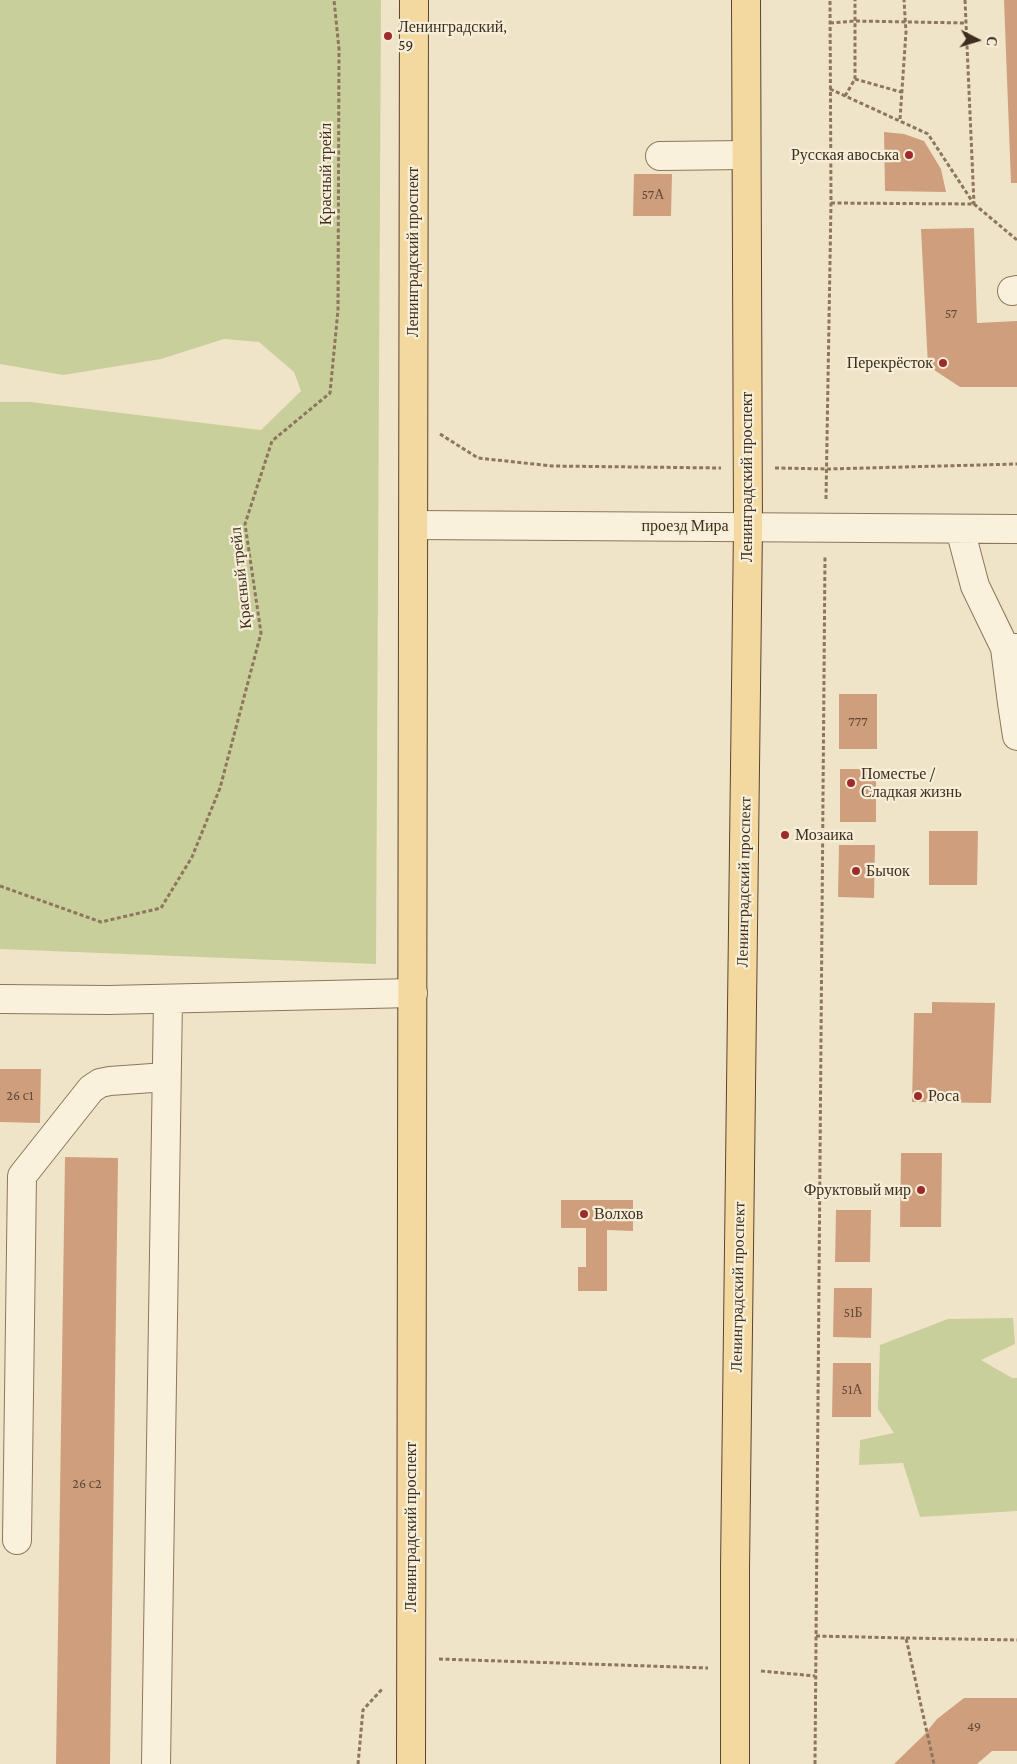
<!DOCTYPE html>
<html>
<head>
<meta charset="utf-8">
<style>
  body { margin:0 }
  #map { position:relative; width:1017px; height:1764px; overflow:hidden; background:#f0e4c8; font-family:"Crimson Pro",serif }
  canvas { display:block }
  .north { position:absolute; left:952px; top:15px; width:50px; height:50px; -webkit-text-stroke:4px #f7eed8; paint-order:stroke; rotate:95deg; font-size:14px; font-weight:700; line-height:20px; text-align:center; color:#3d2e20 }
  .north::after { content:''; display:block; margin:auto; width:18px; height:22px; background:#3d2e20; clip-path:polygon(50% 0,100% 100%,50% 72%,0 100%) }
</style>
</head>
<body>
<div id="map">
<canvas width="1017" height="1764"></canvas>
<div class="north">С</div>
</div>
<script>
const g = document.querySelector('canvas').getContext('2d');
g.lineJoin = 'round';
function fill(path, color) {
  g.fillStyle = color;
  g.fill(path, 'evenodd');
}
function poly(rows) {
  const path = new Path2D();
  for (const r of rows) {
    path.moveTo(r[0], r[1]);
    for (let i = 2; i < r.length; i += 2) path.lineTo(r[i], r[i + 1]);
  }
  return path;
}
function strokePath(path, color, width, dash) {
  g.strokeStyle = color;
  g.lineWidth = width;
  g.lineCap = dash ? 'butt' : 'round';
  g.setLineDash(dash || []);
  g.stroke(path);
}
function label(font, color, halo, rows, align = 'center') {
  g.font = font + ' "Crimson Pro",serif';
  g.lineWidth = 4.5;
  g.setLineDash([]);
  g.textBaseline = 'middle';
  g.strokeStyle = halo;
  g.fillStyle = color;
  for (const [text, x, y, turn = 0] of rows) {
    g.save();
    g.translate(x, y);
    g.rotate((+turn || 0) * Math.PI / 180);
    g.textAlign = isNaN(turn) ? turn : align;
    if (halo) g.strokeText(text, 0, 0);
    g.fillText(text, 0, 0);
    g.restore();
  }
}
fill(poly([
  [0,0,381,0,376,964,0,949,0,402,31,402,261,430,301,391,294,372,259,342,224,339,161,359,63,375,0,364],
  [1013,1318,1015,1344,981,1360,1012,1378,1017,1378,1017,1511,920,1517,903,1463,859,1465,860,1440,894,1433,878,1409,880,1345,948,1319]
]), '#c9cf9b');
fill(poly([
  [1004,0,1017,0,1017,183,1011,183],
  [884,132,904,134,924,141,941,169,946,192,885,191],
  [634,174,672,174,671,216,633,216],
  [974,228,977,323,1017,321,1017,387,960,387,928,366,921,229],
  [839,694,877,694,877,749,839,749],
  [840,769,876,769,876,822,840,822],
  [929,831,978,831,977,885,929,885],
  [839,845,875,845,874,898,838,897],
  [932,1002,995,1003,991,1103,912,1102,914,1013,932,1013],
  [0,1069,41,1069,40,1123,0,1122],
  [901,1153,942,1153,941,1227,900,1227],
  [65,1157,118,1158,110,1764,56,1764],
  [561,1200,633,1200,633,1231,607,1230,607,1291,578,1291,578,1267,586,1267,586,1228,561,1228],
  [836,1210,871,1210,870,1262,835,1262],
  [834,1288,872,1288,871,1338,833,1337],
  [833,1363,871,1363,871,1417,832,1417],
  [964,1698,1017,1698,1017,1751,992,1751,977,1764,894,1764,924,1735,937,1719]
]), '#cf9f7d');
const minor = poly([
  [660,156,746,155],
  [1012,291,1017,290],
  [414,525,1017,529],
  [960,529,975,586,1005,648,1017,648],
  [1005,648,1012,703,1017,703],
  [1012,703,1017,736],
  [0,999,108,1000,413,993],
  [17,1540,22,1176,91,1089,100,1083,110,1081,166,1077],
  [156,1764,168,999]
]);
const major = poly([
  [411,1764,414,0],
  [735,1764,735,1568,748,527,746,0]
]);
strokePath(minor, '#8d765c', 30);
strokePath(major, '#5b4430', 30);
strokePath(poly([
  [965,0,974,204],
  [830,23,855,21,966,23],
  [855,79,901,92],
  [830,89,928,134,974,204],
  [845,96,855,79,855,0],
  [900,119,906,32,904,0],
  [831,203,974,204,1017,240],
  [440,434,478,458,552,466,721,468],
  [775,468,828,469,1017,464],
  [826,499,831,203,830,0],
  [0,886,101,922,161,908,192,857,220,788,261,633,245,524,272,441,330,393,338,310,339,49,334,0],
  [816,1636,906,1638,934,1764],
  [906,1638,1017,1640],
  [439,1659,708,1668],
  [761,1671,815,1676],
  [358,1764,363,1710,383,1688],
  [815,1764,825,556]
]), '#8d765c', 3, [4, 2.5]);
strokePath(minor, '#faf1dc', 28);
strokePath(major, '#f3d9a0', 28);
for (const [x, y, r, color] of [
  [388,36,5,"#9e2a2b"],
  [909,155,5,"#9e2a2b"],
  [943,363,5,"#9e2a2b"],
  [851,783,5,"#9e2a2b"],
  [785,835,5,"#9e2a2b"],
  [856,871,5,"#9e2a2b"],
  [918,1096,5,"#9e2a2b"],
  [921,1190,5,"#9e2a2b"],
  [584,1214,5,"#9e2a2b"]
]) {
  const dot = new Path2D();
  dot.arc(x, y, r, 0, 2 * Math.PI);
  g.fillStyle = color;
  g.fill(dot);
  strokePath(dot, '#f7eed8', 2);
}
label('14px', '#624a37', null, [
  ["57А",653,195],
  ["57",951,314],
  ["777",858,722],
  ["26 с1",20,1096],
  ["51Б",853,1313],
  ["51А",852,1390],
  ["26 с2",87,1484],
  ["49",974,1727]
]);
label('16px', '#3d2e20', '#f7eed8', [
  ["Ленинградский,",398,27],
  ["59",398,45],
  ["Русская авоська",899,155,"right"],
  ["Перекрёсток",933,363,"right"],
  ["Поместье /",861,774],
  ["Сладкая жизнь",861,792],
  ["Мозаика",795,835],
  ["Бычок",866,871],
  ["Роса",928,1096],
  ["Фруктовый мир",911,1190,"right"],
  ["Волхов",594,1214]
], 'left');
label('16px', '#3d2e20', '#f7eed8', [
  ["Красный трейл",326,174,-90],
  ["Ленинградский проспект",413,252,-90],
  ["Ленинградский проспект",747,477,-90],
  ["проезд Мира",685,526],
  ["Красный трейл",241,578,-96],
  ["Ленинградский проспект",744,882,-89],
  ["Ленинградский проспект",738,1287,-89],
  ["Ленинградский проспект",411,1527,-90]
]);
</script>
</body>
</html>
